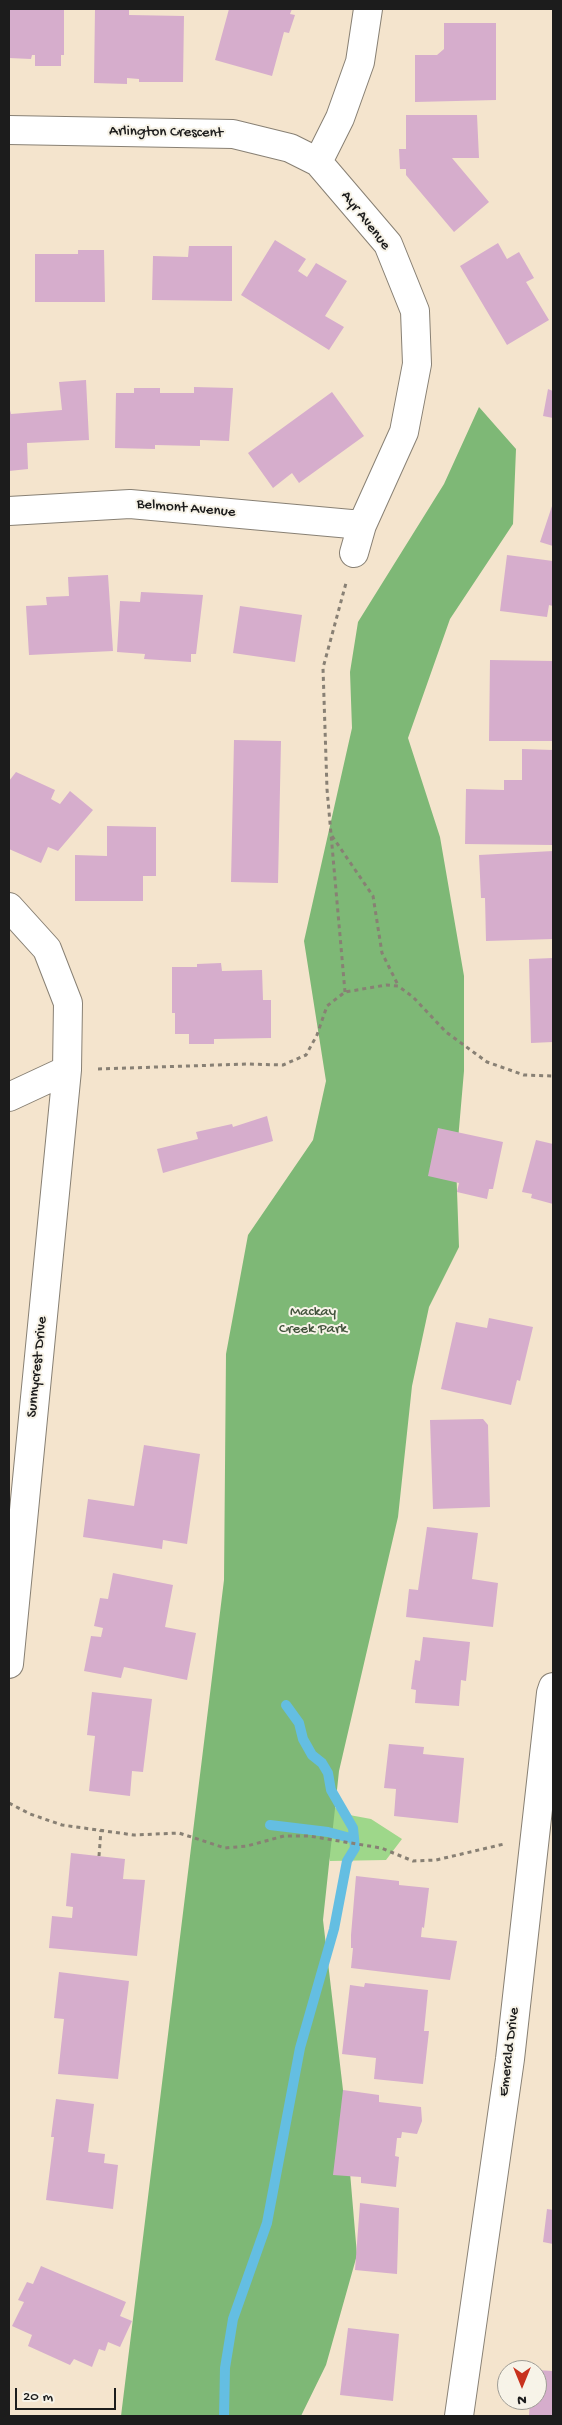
<!DOCTYPE html>
<html>
<head>
<meta charset="utf-8">
<style>
  body { margin:0 }
  #map { position:relative; width:562px; height:2425px; overflow:hidden; background:#f4e4cd; font-family:"Gochi Hand",sans-serif }
  canvas { display:block }
  .frame { position:absolute; inset:0; border:10px solid #1c1c1c; pointer-events:none }
  .north { position:absolute; left:497px; top:2360px; width:50px; height:50px; box-sizing:border-box; background:#f7f3e8; border:1px solid #9f9d96; border-radius:50%; rotate:180deg; font-size:14px; font-weight:700; line-height:20px; text-align:center; color:#1c1c1c }
  .north::after { content:''; display:block; margin:auto; width:18px; height:22px; background:#c8321e; clip-path:polygon(50% 0,100% 100%,50% 72%,0 100%) }
  .scale { position:absolute; left:15px; top:2388px; width:101px; height:22px; box-sizing:border-box; border:2px solid #1c1c1c; border-top:0; padding-left:6px; font-size:15px; line-height:18px; white-space:nowrap; color:#1c1c1c; -webkit-text-stroke:4px #f7f3e8; paint-order:stroke }
</style>
</head>
<body>
<div id="map">
<canvas width="562" height="2425"></canvas>
<div class="frame"></div>
<div class="north">N</div>
<div class="scale">20 m</div>
</div>
<script>
const g = document.querySelector('canvas').getContext('2d');
g.lineJoin = 'round';
function fill(path, color) {
  g.fillStyle = color;
  g.fill(path, 'evenodd');
}
function poly(rows) {
  const path = new Path2D();
  for (const r of rows) {
    path.moveTo(r[0], r[1]);
    for (let i = 2; i < r.length; i += 2) path.lineTo(r[i], r[i + 1]);
  }
  return path;
}
function strokePath(path, color, width, dash) {
  g.strokeStyle = color;
  g.lineWidth = width;
  g.lineCap = dash ? 'butt' : 'round';
  g.setLineDash(dash || []);
  g.stroke(path);
}
function label(font, color, halo, rows, align = 'center') {
  g.font = font + ' "Gochi Hand",sans-serif';
  g.lineWidth = 4;
  g.setLineDash([]);
  g.textBaseline = 'middle';
  g.strokeStyle = halo;
  g.fillStyle = color;
  for (const [text, x, y, turn = 0] of rows) {
    g.save();
    g.translate(x, y);
    g.rotate((+turn || 0) * Math.PI / 180);
    g.textAlign = isNaN(turn) ? turn : align;
    if (halo) g.strokeText(text, 0, 0);
    g.fillText(text, 0, 0);
    g.restore();
  }
}
fill(poly([
  [315,1793,344,1814,371,1819,402,1839,386,1860,330,1861]
]), '#9ed78a');
fill(poly([
  [479,407,516,449,513,524,450,619,408,738,440,837,464,976,464,1071,456,1163,459,1247,429,1307,412,1386,398,1517,339,1771,323,1920,343,2090,357,2255,326,2365,301,2416,121,2416,224,1580,226,1354,248,1235,313,1140,326,1081,304,941,352,728,350,672,358,622,444,484]
]), '#7eb876');
strokePath(poly([
  [270,1825,328,1832,354,1839],
  [224,2416,225,2368,233,2319,267,2223,300,2048,334,1929,347,1861,355,1848,353,1828,331,1790,328,1773,322,1763,312,1755,303,1739,299,1723,286,1705]
]), '#64bee2', 10);
fill(poly([
  [9,9,64,9,64,55,61,55,61,66,35,66,35,55,32,55,31,59,9,58],
  [95,9,129,9,129,15,184,16,183,82,139,82,139,79,127,78,127,84,94,83],
  [229,9,292,9,290,14,295,15,289,33,284,32,272,76,215,60],
  [444,23,496,23,496,100,415,102,415,55,437,55,444,49],
  [406,115,477,115,479,158,452,158,489,202,454,232,406,175,406,169,400,169,399,149,406,149],
  [275,240,306,259,298,271,307,277,316,263,347,281,325,316,344,327,329,350,241,295],
  [498,243,507,259,519,252,534,278,526,282,549,320,507,345,460,266],
  [189,246,232,246,232,301,152,300,153,256,188,257],
  [78,250,104,250,105,302,35,302,35,254,78,254],
  [86,380,89,440,27,443,28,469,9,471,9,406,11,414,62,410,59,382],
  [194,387,233,388,229,441,200,440,200,446,155,445,155,449,115,448,116,393,134,393,134,388,160,388,160,393,194,393],
  [548,389,553,391,553,418,543,416],
  [332,392,364,436,299,483,292,473,273,488,248,453],
  [553,503,553,546,540,542],
  [507,555,553,561,553,606,549,605,547,617,500,611],
  [108,575,113,651,29,655,26,606,47,605,46,597,69,596,68,577],
  [141,592,203,595,196,654,191,654,191,662,144,659,145,654,117,652,120,601,140,602],
  [240,606,302,615,295,662,233,653],
  [490,660,553,661,553,741,489,741],
  [234,740,281,741,278,883,231,882],
  [522,749,553,750,553,845,465,844,466,789,504,790,504,780,522,780],
  [16,772,55,790,51,799,60,804,70,791,93,810,58,851,48,847,41,863,9,849,9,781],
  [107,826,156,827,156,876,143,876,143,901,75,901,75,855,107,856],
  [553,851,553,939,486,941,485,898,481,898,479,855],
  [553,958,553,1042,531,1043,529,959],
  [221,963,222,971,262,970,263,1000,271,1000,271,1038,214,1039,214,1044,189,1044,189,1034,175,1034,175,1013,172,1013,172,967,197,967,197,964],
  [267,1116,273,1141,163,1173,157,1149,198,1139,196,1132,232,1124,233,1127],
  [438,1128,503,1142,493,1189,489,1189,487,1199,457,1192,459,1183,428,1176],
  [536,1140,553,1144,553,1204,531,1198,532,1194,522,1192],
  [489,1318,533,1327,520,1381,517,1380,511,1405,441,1389,456,1322,487,1328],
  [483,1419,488,1425,490,1507,433,1509,430,1420],
  [144,1445,200,1454,187,1544,163,1540,162,1549,83,1537,88,1499,134,1506],
  [427,1527,478,1533,472,1579,498,1583,493,1627,406,1617,409,1589,418,1590],
  [113,1573,173,1585,165,1627,196,1633,187,1680,124,1667,121,1678,84,1671,91,1636,101,1637,103,1628,94,1626,100,1598,108,1599],
  [423,1637,470,1642,466,1681,461,1680,459,1706,415,1703,416,1690,411,1689,415,1660,420,1661],
  [92,1692,152,1699,143,1772,132,1771,130,1796,89,1791,95,1736,87,1735],
  [389,1744,424,1747,423,1754,464,1758,458,1823,394,1816,396,1789,384,1788],
  [71,1853,125,1859,123,1879,145,1880,137,1956,49,1948,52,1916,72,1918,73,1907,66,1906],
  [356,1876,399,1881,399,1885,429,1888,424,1928,422,1927,421,1937,457,1941,450,1980,351,1968,353,1948,351,1948,351,1935],
  [59,1972,129,1981,118,2079,58,2074,64,2019,54,2018],
  [365,1983,428,1990,424,2031,429,2031,423,2084,374,2079,376,2058,342,2054,350,1985,364,1987],
  [343,2090,379,2095,379,2102,421,2107,422,2121,417,2134,402,2132,401,2138,397,2138,395,2156,399,2157,396,2187,361,2183,361,2177,333,2175],
  [56,2099,94,2104,88,2152,105,2154,104,2163,118,2165,113,2209,46,2200,54,2137,51,2137],
  [360,2203,399,2208,397,2274,355,2270],
  [547,2209,553,2210,553,2244,543,2242],
  [41,2266,126,2302,120,2316,132,2321,120,2347,108,2342,105,2351,99,2349,92,2367,74,2359,70,2365,28,2346,32,2335,12,2326,24,2302,18,2300,27,2282,33,2284],
  [348,2328,399,2334,393,2401,340,2395],
  [537,2370,553,2371,553,2416,529,2416,530,2400,537,2400]
]), '#d6adcc');
const minor = poly([
  [9,130,233,134,290,148,318,162],
  [9,511,130,504,362,525],
  [354,553,362,525,404,432,417,364,415,311,388,244,318,162,340,118,360,62,368,9],
  [9,907,47,949,68,1003,67,1070,9,1664],
  [9,1097,67,1070],
  [459,2416,510,2059,551,1693,553,1687]
]);
strokePath(minor, '#888074', 30);
strokePath(poly([
  [332,836,373,896,382,953,398,985],
  [345,992,327,789,323,668,346,583],
  [98,1069,247,1064,283,1065,306,1055,317,1035,327,1006,345,992,386,985,398,986,413,997,446,1032,487,1062,524,1075,553,1076],
  [9,1803,30,1814,62,1825,134,1835,179,1833,225,1848,247,1846,284,1836,309,1836,381,1848,413,1861,436,1860,504,1844],
  [99,1856,101,1830]
]), '#888074', 3, [4, 4]);
strokePath(minor, '#fff', 28);
label('15px', '#1c1c1c', '#f7f3e8', [
  ["Arlington Crescent",166,133,1],
  ["Ayr Avenue",365,221,52],
  ["Belmont Avenue",186,509,5],
  ["Sunnycrest Drive",38,1367,-84],
  ["Emerald Drive",510,2052,-83]
]);
label('15px', '#43543d', '#f7f3e8', [
  ["Mackay",313,1313],
  ["Creek Park",313,1330]
]);
</script>
</body>
</html>
